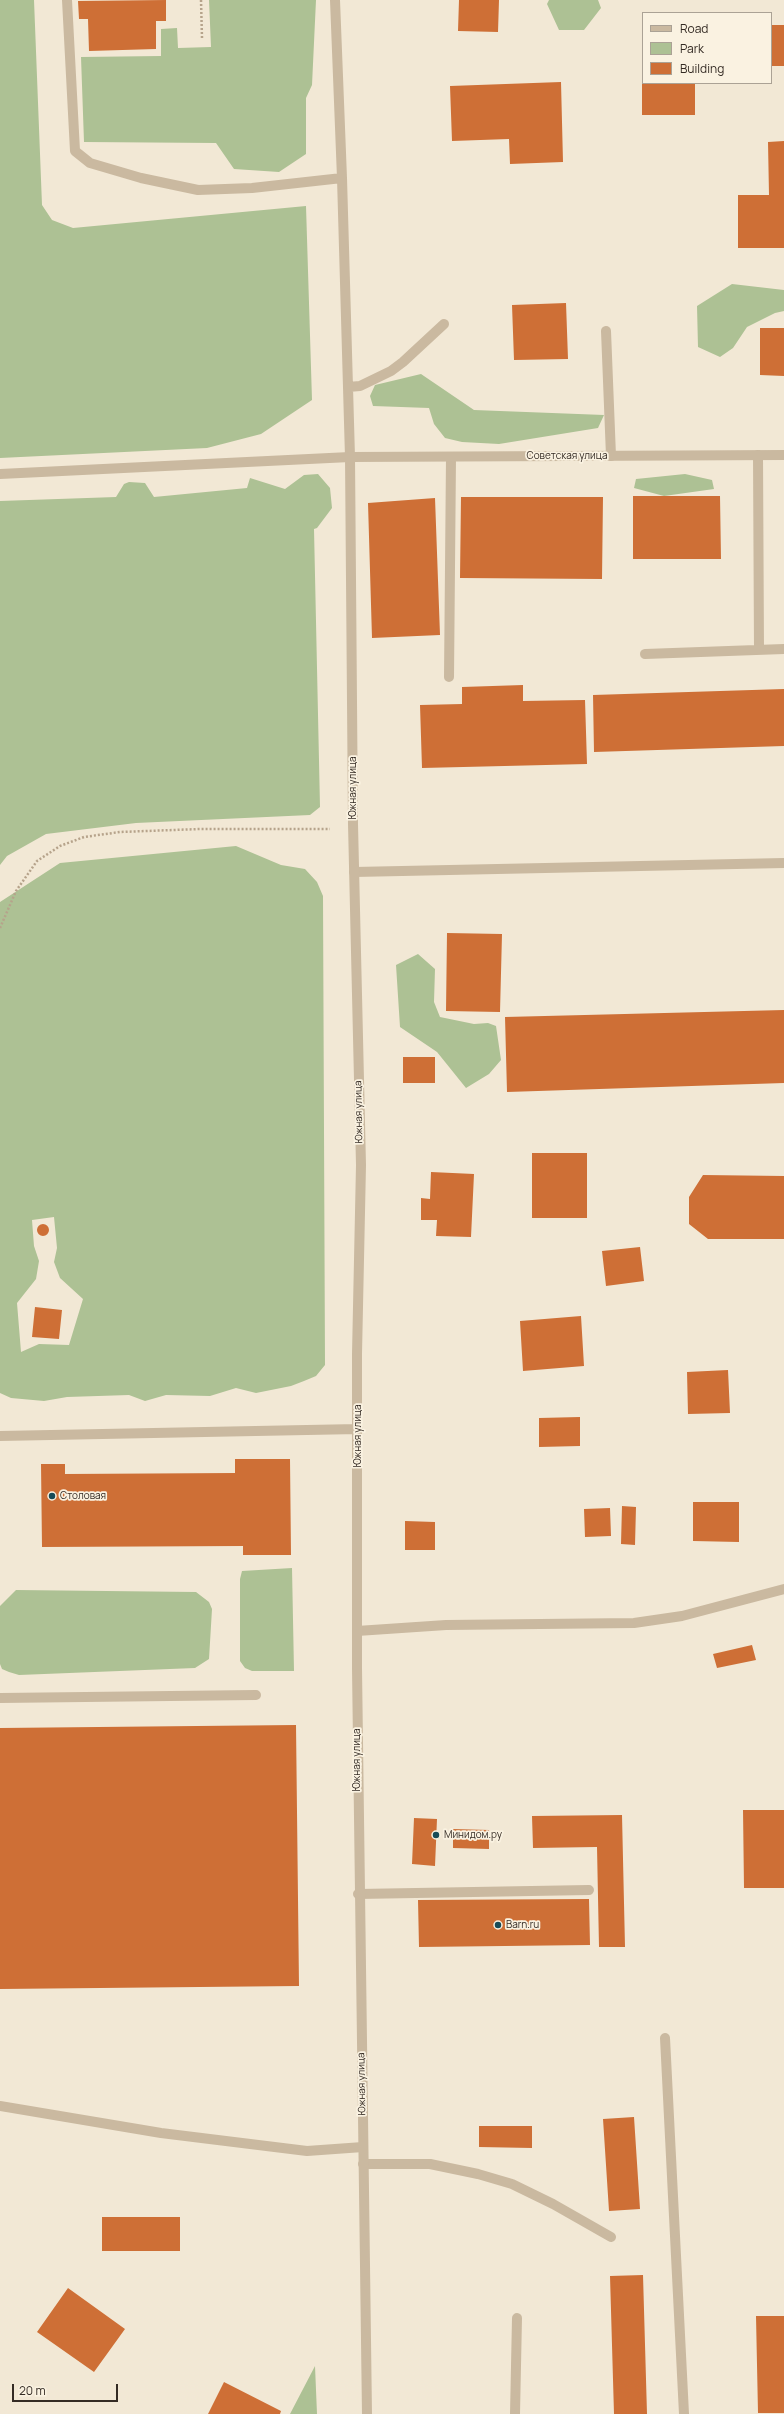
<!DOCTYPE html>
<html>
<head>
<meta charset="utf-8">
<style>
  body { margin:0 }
  #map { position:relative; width:784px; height:2414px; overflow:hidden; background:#f2e8d5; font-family:Manrope,sans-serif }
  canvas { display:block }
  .legend { position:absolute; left:642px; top:12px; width:130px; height:72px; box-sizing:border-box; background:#faf2e1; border:1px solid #aba295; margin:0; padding:5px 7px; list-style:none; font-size:12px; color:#342b24 }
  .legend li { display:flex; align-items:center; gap:8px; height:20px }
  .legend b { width:20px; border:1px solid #aba295 }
  .scale { position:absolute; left:12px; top:2384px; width:106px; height:18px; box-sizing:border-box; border:2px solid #342b24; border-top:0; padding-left:5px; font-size:12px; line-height:14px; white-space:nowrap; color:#342b24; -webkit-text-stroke:3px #faf2e1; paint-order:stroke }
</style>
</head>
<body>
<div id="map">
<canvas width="784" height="2414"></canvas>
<ul class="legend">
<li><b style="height:5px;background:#cab9a0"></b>Road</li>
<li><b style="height:11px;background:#adc194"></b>Park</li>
<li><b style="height:11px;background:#ce6f36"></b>Building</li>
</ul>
<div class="scale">20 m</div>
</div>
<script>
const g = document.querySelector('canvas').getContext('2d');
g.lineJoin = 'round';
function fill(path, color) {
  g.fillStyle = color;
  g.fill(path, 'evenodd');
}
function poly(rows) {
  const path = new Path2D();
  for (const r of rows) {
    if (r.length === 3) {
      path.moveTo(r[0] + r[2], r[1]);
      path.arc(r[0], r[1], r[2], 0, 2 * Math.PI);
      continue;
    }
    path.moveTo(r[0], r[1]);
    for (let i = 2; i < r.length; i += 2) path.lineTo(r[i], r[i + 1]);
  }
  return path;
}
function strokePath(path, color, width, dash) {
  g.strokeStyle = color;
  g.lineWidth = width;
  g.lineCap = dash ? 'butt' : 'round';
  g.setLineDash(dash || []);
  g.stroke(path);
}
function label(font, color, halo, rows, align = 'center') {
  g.font = font + ' Manrope,sans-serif';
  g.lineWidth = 3.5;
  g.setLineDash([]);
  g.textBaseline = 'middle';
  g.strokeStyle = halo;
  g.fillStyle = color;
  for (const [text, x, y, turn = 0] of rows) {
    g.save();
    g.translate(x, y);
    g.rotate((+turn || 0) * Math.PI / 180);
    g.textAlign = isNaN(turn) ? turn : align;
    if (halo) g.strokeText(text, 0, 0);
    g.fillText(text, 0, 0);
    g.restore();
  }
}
fill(poly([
  [0,0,34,0,42,205,52,220,73,228,306,206,312,400,261,434,207,448,0,458],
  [209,0,316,0,312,85,306,98,306,154,279,172,234,169,216,143,84,142,81,57,161,56,161,29,177,28,178,48,211,47],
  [549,0,598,0,601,8,584,30,559,30,547,4],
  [732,284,784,290,784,311,775,313,747,327,733,348,720,357,698,347,697,306],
  [421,374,474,410,604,415,598,428,499,444,462,442,445,438,434,424,429,408,373,406,370,396,375,385],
  [318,474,330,488,332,508,317,528,314,529,320,807,310,815,136,823,46,834,7,856,0,865,0,501,116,497,124,484,129,482,145,483,154,497,247,488,250,478,285,489,304,475],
  [685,474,712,480,714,489,664,496,634,488,636,479],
  [236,846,281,865,305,869,317,882,323,896,325,1365,316,1376,304,1381,291,1386,256,1393,236,1388,210,1396,166,1395,145,1401,129,1395,67,1397,44,1401,11,1398,0,1393,0,902,60,863],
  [54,1217,57,1248,54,1262,60,1278,83,1299,69,1345,39,1344,21,1352,17,1303,36,1279,39,1261,34,1246,32,1220],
  [418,954,435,969,434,1002,440,1017,474,1024,488,1023,496,1026,501,1060,489,1074,466,1088,437,1052,400,1027,396,965],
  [292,1568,294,1671,252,1671,245,1668,240,1661,240,1579,242,1571],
  [16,1590,196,1592,209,1602,212,1609,209,1659,195,1668,19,1675,9,1672,2,1669,0,1664,0,1606],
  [315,2366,317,2414,290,2414]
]), '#adc194');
fill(poly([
  [166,0,166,21,156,21,156,49,89,51,88,19,79,19,78,1],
  [459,0,499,0,498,32,458,31],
  [771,25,784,25,784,66,771,66],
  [561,82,563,162,510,164,509,139,452,141,450,86],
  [642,83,695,83,695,115,642,115],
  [784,141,784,248,738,248,738,195,769,195,768,142],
  [566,303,568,359,514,360,512,305],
  [760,328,784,328,784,376,760,375],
  [633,496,720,496,721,559,633,559],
  [461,497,603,497,602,579,460,578],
  [435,498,440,635,372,638,368,503],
  [523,685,523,701,585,700,587,764,422,768,420,705,462,704,462,687],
  [784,689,784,746,594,752,593,695],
  [447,933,502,934,500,1012,446,1011],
  [784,1010,784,1083,507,1092,505,1017],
  [403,1057,435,1057,435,1083,403,1083],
  [532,1153,587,1153,587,1218,532,1218],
  [431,1172,474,1174,471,1237,436,1236,437,1220,421,1220,421,1198,430,1199],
  [703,1175,784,1176,784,1239,708,1239,689,1224,689,1197],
  [43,1230,6],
  [640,1247,644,1281,606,1286,602,1251],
  [35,1307,62,1310,59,1339,32,1337],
  [581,1316,584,1366,523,1371,520,1321],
  [728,1370,730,1413,688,1414,687,1372],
  [580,1417,580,1446,539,1447,539,1418],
  [235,1459,290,1459,291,1555,243,1555,243,1546,42,1547,41,1464,65,1464,65,1474,235,1473],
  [693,1502,739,1502,739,1542,693,1541],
  [622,1506,636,1507,635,1545,621,1544],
  [610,1508,611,1536,585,1537,584,1509],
  [405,1521,435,1522,435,1550,405,1550],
  [752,1645,756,1660,717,1668,713,1654],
  [296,1725,299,1986,0,1989,0,1728],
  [743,1810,784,1810,784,1888,744,1888],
  [622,1815,625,1947,599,1947,597,1847,533,1848,532,1816],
  [414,1818,437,1819,435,1866,412,1864],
  [453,1829,489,1830,489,1849,453,1848],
  [589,1899,590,1945,419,1947,418,1900],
  [634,2117,640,2209,609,2211,603,2119],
  [479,2126,532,2126,532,2148,479,2147],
  [102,2217,180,2217,180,2251,102,2251],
  [643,2275,647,2414,614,2414,610,2276],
  [68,2288,125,2329,94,2372,37,2332],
  [756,2316,784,2316,784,2413,758,2413],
  [224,2382,281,2411,280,2414,208,2414]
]), '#ce6f36');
strokePath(poly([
  [201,0,202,38],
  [0,928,16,891,37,861,60,846,84,837,120,832,200,829,330,829]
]), '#b6a38b', 2.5, [2, 2]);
strokePath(poly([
  [67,0,75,151,90,163,141,178,198,190,252,188,342,178],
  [606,331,611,456],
  [348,387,360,386,391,371,403,362,444,324],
  [758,455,759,650],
  [0,474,350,457,342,178,335,0],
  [645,654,784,649],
  [449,677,451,457],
  [354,872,784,863],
  [0,1698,256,1695],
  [358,1894,589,1890],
  [665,2038,684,2414],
  [0,2106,161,2133,307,2151,363,2147],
  [363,2164,430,2164,478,2174,512,2184,553,2204,611,2237],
  [515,2414,517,2318]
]), '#cab9a0', 10);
strokePath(poly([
  [0,1436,358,1429],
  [357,1631,446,1625,634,1623,682,1616,784,1589],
  [367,2414,357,1668,357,1354,361,1165,353,824,350,457,784,455]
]), '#cab9a0', 10);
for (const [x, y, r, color] of [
  [52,1496,4,"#174b57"],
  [436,1835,4,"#174b57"],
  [498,1925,4,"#174b57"]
]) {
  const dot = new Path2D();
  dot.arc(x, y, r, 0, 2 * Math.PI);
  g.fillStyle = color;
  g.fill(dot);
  strokePath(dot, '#faf2e1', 1.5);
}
label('10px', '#342b24', '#faf2e1', [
  ["Советская улица",567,456],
  ["Южная улица",353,788,-90],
  ["Южная улица",359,1112,-91],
  ["Южная улица",358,1436,-90],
  ["Южная улица",357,1760,-90],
  ["Южная улица",362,2084,-91]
]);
label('10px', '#342b24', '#faf2e1', [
  ["Столовая",60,1496],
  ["Минидом.ру",444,1835],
  ["Barn.ru",506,1925]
], 'left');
</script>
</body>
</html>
